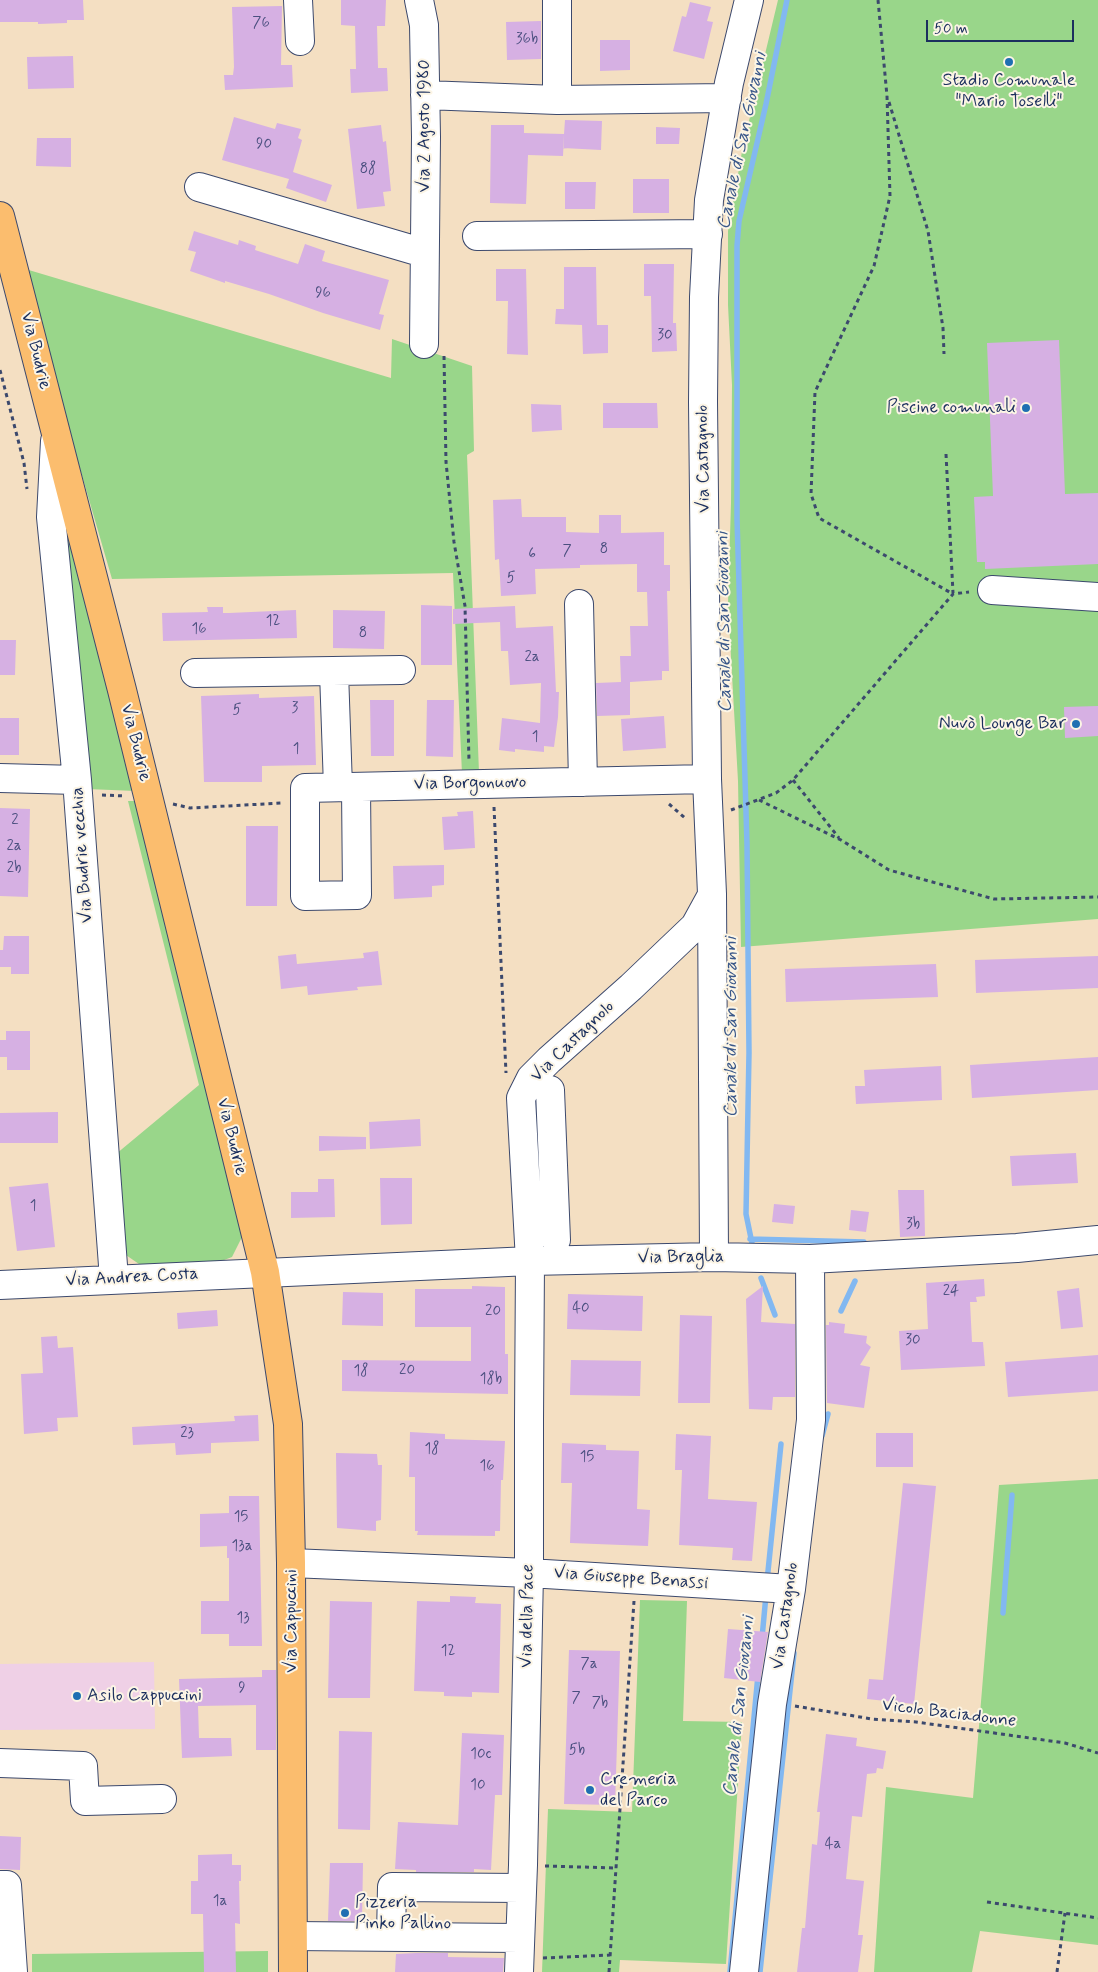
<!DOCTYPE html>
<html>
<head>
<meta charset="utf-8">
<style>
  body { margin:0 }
  #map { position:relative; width:1098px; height:1972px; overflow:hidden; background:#f4dfc2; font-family:Mynerve,sans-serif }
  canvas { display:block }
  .scale { position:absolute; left:926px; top:20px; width:148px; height:22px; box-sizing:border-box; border:2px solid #1b2f5e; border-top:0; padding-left:6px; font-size:15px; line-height:18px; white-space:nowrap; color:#1b2f5e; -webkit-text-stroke:4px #fcf5e5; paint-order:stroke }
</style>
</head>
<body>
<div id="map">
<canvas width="1098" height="1972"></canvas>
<div class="scale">50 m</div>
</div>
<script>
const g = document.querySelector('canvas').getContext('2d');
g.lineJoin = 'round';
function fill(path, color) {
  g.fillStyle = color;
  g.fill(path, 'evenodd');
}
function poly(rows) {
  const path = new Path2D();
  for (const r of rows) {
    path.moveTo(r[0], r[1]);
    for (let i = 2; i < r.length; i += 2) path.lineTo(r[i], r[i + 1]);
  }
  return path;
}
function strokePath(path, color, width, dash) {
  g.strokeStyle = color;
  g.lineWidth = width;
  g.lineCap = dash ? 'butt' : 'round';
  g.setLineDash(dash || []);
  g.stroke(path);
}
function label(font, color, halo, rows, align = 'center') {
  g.font = font + ' Mynerve,sans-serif';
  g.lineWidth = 4;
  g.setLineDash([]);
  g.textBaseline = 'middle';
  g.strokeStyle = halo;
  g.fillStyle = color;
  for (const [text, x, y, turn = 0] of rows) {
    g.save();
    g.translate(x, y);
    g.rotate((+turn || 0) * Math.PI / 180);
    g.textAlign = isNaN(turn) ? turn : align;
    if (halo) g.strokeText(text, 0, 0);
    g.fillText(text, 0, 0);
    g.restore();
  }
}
fill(poly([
  [154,1662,155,1729,0,1730,0,1664]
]), '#efd0e6');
fill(poly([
  [778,0,1098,0,1098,919,741,947,738,781,728,604,731,503,732,385,728,305,728,231,743,146],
  [22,268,391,378,392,339,472,366,474,451,467,455,479,773,462,774,453,573,112,579],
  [59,484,136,791,87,789],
  [128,801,137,801,243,1235,232,1257,219,1262,155,1266,139,1264,123,1253,110,1159,199,1085],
  [1098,1479,1098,1945,980,1931,972,1972,874,1972,886,1787,973,1798,999,1485],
  [640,1600,687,1601,683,1721,742,1722,726,1964,620,1960,619,1972,542,1972,548,1809,632,1812],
  [268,1951,268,1972,32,1972,32,1954]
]), '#99d68a');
strokePath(poly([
  [750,1239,864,1242,867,1247],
  [753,1248,746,1214,749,1053,747,844,737,519,737,246,739,221,766,104,787,0],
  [761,1278,775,1315],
  [841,1311,855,1281],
  [822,1436,828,1414],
  [767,1581,781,1444],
  [1003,1613,1012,1495],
  [762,1638,766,1595],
  [730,1972,758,1675],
  [760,1972,794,1653]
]), '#82b8f1', 5.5);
fill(poly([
  [0,0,83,0,84,20,67,20,67,23,38,24,38,22,0,22],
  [341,0,386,0,385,26,377,26,378,68,387,68,388,91,351,93,350,69,356,69,355,26,341,25],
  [690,2,711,7,707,21,713,22,704,59,673,51,682,16,686,17],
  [282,6,281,65,292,65,293,87,225,90,224,75,233,75,234,67,232,7],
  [541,21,541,59,507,60,506,22],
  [600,40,630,40,630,70,600,71],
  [73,56,74,88,28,89,27,57],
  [234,117,275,129,277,123,301,129,298,138,302,140,293,172,332,185,326,202,286,188,289,179,222,160],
  [565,120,602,121,601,150,563,148],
  [381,125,383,142,386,141,391,191,383,192,385,206,357,209,348,129],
  [491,125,524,125,524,133,564,134,563,156,528,155,526,204,490,203],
  [656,127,680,128,679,144,656,144],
  [37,138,71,138,71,167,36,166],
  [633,179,669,179,669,213,633,213],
  [565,182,596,182,595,209,565,209],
  [194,231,238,245,239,240,256,246,255,250,298,264,305,244,325,251,322,261,389,280,379,314,384,315,380,330,323,313,269,294,225,281,225,283,190,271,196,252,188,250],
  [644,264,674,264,673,323,676,323,677,351,652,352,651,296,644,296],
  [564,267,596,267,597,325,608,325,608,353,583,354,582,325,555,324,556,309,564,309],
  [496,269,526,269,528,355,507,354,508,301,496,301],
  [1059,340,1065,494,1098,493,1098,564,985,569,985,562,977,562,974,497,993,496,987,343],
  [603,403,657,403,658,428,603,428],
  [531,404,561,405,562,430,532,432],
  [521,499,522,517,566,517,566,532,599,533,599,515,621,515,621,533,664,532,664,565,670,565,670,591,667,591,669,671,662,671,662,680,630,682,630,715,597,716,596,683,621,682,620,656,631,656,630,626,648,626,647,592,637,592,637,564,580,565,580,568,535,569,536,594,501,596,499,559,495,560,493,500],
  [421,605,452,606,452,665,421,665],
  [515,606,516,628,553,626,556,692,559,692,558,717,554,747,544,746,544,752,515,749,515,752,499,750,502,718,540,723,541,683,510,685,508,651,501,651,500,622,453,624,453,609],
  [207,607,223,607,223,613,229,613,296,610,297,638,163,641,162,613,208,612],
  [333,610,385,611,384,649,333,648],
  [0,640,16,640,15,675,0,675],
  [259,694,259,698,314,696,316,765,262,766,262,782,204,782,201,696],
  [370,700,394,700,394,756,371,756],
  [427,700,454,700,453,757,426,756],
  [1098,706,1098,736,1065,738,1064,707],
  [664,716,666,748,623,751,621,719],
  [0,718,19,718,19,755,0,755],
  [0,808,30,809,28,897,0,896],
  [473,811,475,848,444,850,442,817,458,816,457,812],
  [246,826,278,826,277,906,246,906],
  [444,865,444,885,432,886,432,897,394,899,393,866],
  [4,936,29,936,29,974,11,974,11,967,0,967,0,950,3,950],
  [378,951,382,985,357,987,358,990,308,995,307,986,281,989,278,956,296,954,297,964,364,958,363,953],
  [1098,956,1098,988,976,993,975,960],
  [936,964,938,997,786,1002,785,969],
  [6,1031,30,1031,30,1070,7,1070,7,1057,0,1057,0,1040,6,1040],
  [1098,1057,1098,1090,972,1098,970,1065],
  [941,1066,942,1100,856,1104,855,1086,865,1086,864,1070],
  [58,1112,58,1143,0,1143,0,1113],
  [420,1119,421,1146,370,1149,369,1122],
  [319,1136,366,1137,366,1149,319,1151],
  [1076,1153,1078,1183,1012,1186,1010,1156],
  [380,1178,412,1178,412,1224,381,1225],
  [318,1179,334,1179,335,1217,291,1218,291,1192,318,1192],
  [48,1183,55,1247,17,1251,9,1187],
  [898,1190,924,1190,925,1236,900,1237],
  [774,1204,795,1206,793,1224,772,1222],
  [851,1210,869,1212,866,1232,849,1230],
  [984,1279,985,1296,976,1297,977,1302,970,1302,972,1342,983,1342,985,1366,901,1370,899,1331,928,1329,926,1283],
  [472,1286,505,1287,505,1354,508,1354,508,1394,342,1391,342,1360,471,1361,471,1327,415,1327,415,1289,472,1289],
  [763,1286,761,1322,795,1324,795,1397,773,1397,772,1410,749,1409,746,1299],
  [1079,1288,1083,1327,1061,1329,1057,1291],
  [343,1292,383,1293,383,1326,342,1325],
  [568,1294,643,1296,642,1331,567,1329],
  [217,1310,218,1326,178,1329,177,1313],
  [680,1315,712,1316,710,1403,678,1403],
  [829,1322,845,1324,844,1333,867,1336,866,1343,871,1347,860,1365,870,1367,864,1408,827,1403,826,1325,829,1325],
  [57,1336,58,1348,73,1347,78,1417,57,1418,58,1431,24,1434,21,1374,43,1373,41,1337],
  [1098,1355,1098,1391,1008,1397,1005,1362],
  [571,1360,641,1361,640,1396,570,1395],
  [258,1415,259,1441,211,1443,211,1453,176,1455,175,1443,133,1445,132,1427,235,1421,234,1416],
  [410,1432,445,1434,445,1439,505,1441,503,1480,501,1480,500,1531,495,1531,495,1536,417,1535,418,1531,415,1531,415,1477,409,1477],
  [876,1433,913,1433,913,1467,876,1467],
  [676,1434,711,1436,708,1499,757,1502,752,1561,732,1560,733,1548,679,1545,682,1470,675,1470],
  [562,1443,606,1445,606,1450,639,1451,637,1509,650,1510,648,1546,570,1543,572,1483,561,1483],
  [336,1453,377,1454,378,1465,382,1465,381,1520,376,1521,376,1531,337,1528],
  [903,1483,936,1486,914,1704,867,1699,869,1679,883,1680],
  [229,1496,259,1496,262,1646,229,1646,229,1634,201,1634,201,1601,229,1601,229,1558,227,1558,227,1546,200,1547,200,1514,229,1513],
  [450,1596,476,1597,475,1603,501,1604,499,1693,472,1692,472,1697,444,1696,444,1692,414,1691,417,1601,450,1602],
  [330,1601,372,1602,370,1698,328,1698],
  [728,1629,768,1632,760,1682,724,1678],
  [569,1650,620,1651,615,1805,564,1804],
  [262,1670,276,1670,276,1750,256,1750,256,1705,198,1706,199,1738,231,1738,232,1756,182,1758,179,1679,262,1677],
  [339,1731,372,1732,370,1830,338,1829],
  [462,1733,504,1735,502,1795,495,1795,491,1870,474,1869,474,1872,416,1872,416,1870,395,1869,398,1822,458,1825],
  [826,1734,857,1738,856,1746,886,1751,883,1769,877,1768,876,1773,867,1774,862,1817,852,1816,846,1879,864,1881,858,1935,863,1935,858,1972,797,1972,802,1928,805,1928,812,1844,817,1845,820,1812,817,1812],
  [0,1836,21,1837,20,1870,0,1869],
  [232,1854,232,1865,241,1865,241,1881,239,1881,240,1924,235,1923,236,1972,204,1972,203,1914,191,1914,191,1881,198,1881,198,1855],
  [330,1863,363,1863,362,1921,328,1921],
  [416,1953,448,1953,448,1957,504,1958,503,1972,395,1972,396,1954]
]), '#d6b0e3');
const minor = poly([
  [298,0,300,41],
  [419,0,424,25,426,137,424,344],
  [425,95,557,100,727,98],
  [557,100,557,0],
  [199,187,424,253],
  [477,236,708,234],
  [55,441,51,517,77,780,114,1279],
  [992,590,1098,597],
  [579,604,583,782],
  [334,672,338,787],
  [195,673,401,670],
  [0,778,77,780],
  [356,787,357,895,305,896,305,788,707,779],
  [550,1090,556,1240],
  [714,1257,712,894,707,779,703,402,704,297,709,200,729,83,749,0],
  [0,1285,530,1261,714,1257,810,1259,1017,1248,1098,1240],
  [291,1563,529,1573,791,1589],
  [0,1763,83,1766,85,1801,162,1799],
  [0,1885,7,1885,13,1972],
  [293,1936,519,1938],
  [391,1937,392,1887,521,1888],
  [519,1972,523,1865,529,1573,529,1420,530,1261,521,1098,531,1078,549,1060,631,987,695,926,712,895],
  [744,1972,772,1704,791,1589,811,1420,810,1259]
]);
const major = poly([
  [0,216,122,690,265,1272,288,1424,291,1563,293,1972]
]);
strokePath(minor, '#3c496d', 30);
strokePath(major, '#3c496d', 30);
strokePath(poly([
  [878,0,887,96],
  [887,96,890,196,874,266,815,392,811,494,819,518,953,594],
  [889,102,928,231,943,328,944,354],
  [444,356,446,462,454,542,465,606,469,761],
  [0,370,24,463,27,489],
  [946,454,953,593],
  [793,780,839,838],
  [102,795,125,796],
  [759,800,841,840,889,870,994,899,1098,897],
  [173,804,190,808,282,803],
  [669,804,685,818],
  [494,807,506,1073],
  [731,810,776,793,793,780,953,594,969,592],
  [795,1706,872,1719,916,1722,1065,1743,1098,1753],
  [545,1866,617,1868],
  [987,1902,1098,1918],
  [543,1958,610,1955],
  [609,1972,634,1601],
  [1057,1972,1065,1913]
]), '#3c496d', 3, [4, 4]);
strokePath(minor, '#fff', 28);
strokePath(major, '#fbbd6e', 28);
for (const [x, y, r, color] of [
  [1009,62,5,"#1f6fb2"],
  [1026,408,5,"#1f6fb2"],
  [1076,724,5,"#1f6fb2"],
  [77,1696,5,"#1f6fb2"],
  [590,1790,5,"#1f6fb2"],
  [345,1913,5,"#1f6fb2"]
]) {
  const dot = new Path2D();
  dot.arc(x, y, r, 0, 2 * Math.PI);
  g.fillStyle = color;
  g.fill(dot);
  strokePath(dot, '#fcf5e5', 2);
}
label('15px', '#4a4f7f', null, [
  ["76",261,24],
  ["36b",527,40],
  ["90",264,145],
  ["88",368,170],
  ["96",323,294],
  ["30",665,336],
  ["8",604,550],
  ["7",567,552],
  ["6",532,555],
  ["5",511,579],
  ["12",273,622],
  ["16",199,630],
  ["8",363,634],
  ["2a",532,658],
  ["3",295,709],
  ["5",237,711],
  ["1",535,738],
  ["1",296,750],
  ["2",15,821],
  ["2a",14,847],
  ["2b",14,869],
  ["1",33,1207],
  ["3b",913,1225],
  ["24",951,1292],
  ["40",581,1309],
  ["20",493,1312],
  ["30",913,1341],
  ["20",407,1371],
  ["18",361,1372],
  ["18b",491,1380],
  ["23",187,1434],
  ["18",432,1450],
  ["15",587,1458],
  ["16",487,1467],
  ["15",241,1518],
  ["13a",242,1547],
  ["13",243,1619],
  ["12",448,1652],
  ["7a",589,1665],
  ["9",242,1689],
  ["7",576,1699],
  ["7b",600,1704],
  ["5b",577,1751],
  ["10c",481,1755],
  ["10",478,1786],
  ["4a",833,1845],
  ["1a",220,1902]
]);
label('18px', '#1b2f5e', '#fcf5e5', [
  ["Stadio Comunale",1009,81,"center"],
  ["\"Mario Toselli\"",1009,102,"center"],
  ["Piscine comunali",1016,408,"right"],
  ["Nuvò Lounge Bar",1066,724,"right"],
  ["Asilo Cappuccini",87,1696],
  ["Cremeria",600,1780],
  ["del Parco",600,1801],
  ["Pizzeria",355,1903],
  ["Pinko Pallino",355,1924]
], 'left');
label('18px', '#1b2f5e', '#fcf5e5', [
  ["Via 2 Agosto 1980",425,126,-90],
  ["Via Budrie",35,351,76],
  ["Via Castagnolo",704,459,-91],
  ["Via Budrie",135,743,76],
  ["Via Borgonuovo",470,784,-1],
  ["Via Budrie vecchia",83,855,-94],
  ["Via Castagnolo",573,1042,-44],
  ["Via Budrie",231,1137,76],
  ["Via Braglia",681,1258,-1],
  ["Via Andrea Costa",132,1278,-3],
  ["Via Giuseppe Benassi",631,1579,4],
  ["Via della Pace",528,1616,-89],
  ["Via Castagnolo",786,1616,-82],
  ["Via Cappuccini",292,1621,-90],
  ["Vicolo Baciadonne",949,1714,7]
]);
label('italic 19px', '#3a588a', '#fcf5e5', [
  ["Canale di San Giovanni",743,141,-78],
  ["Canale di San Giovanni",725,622,-91],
  ["Canale di San Giovanni",732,1027,-90],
  ["Canale di San Giovanni",740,1706,-84]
]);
</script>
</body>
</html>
